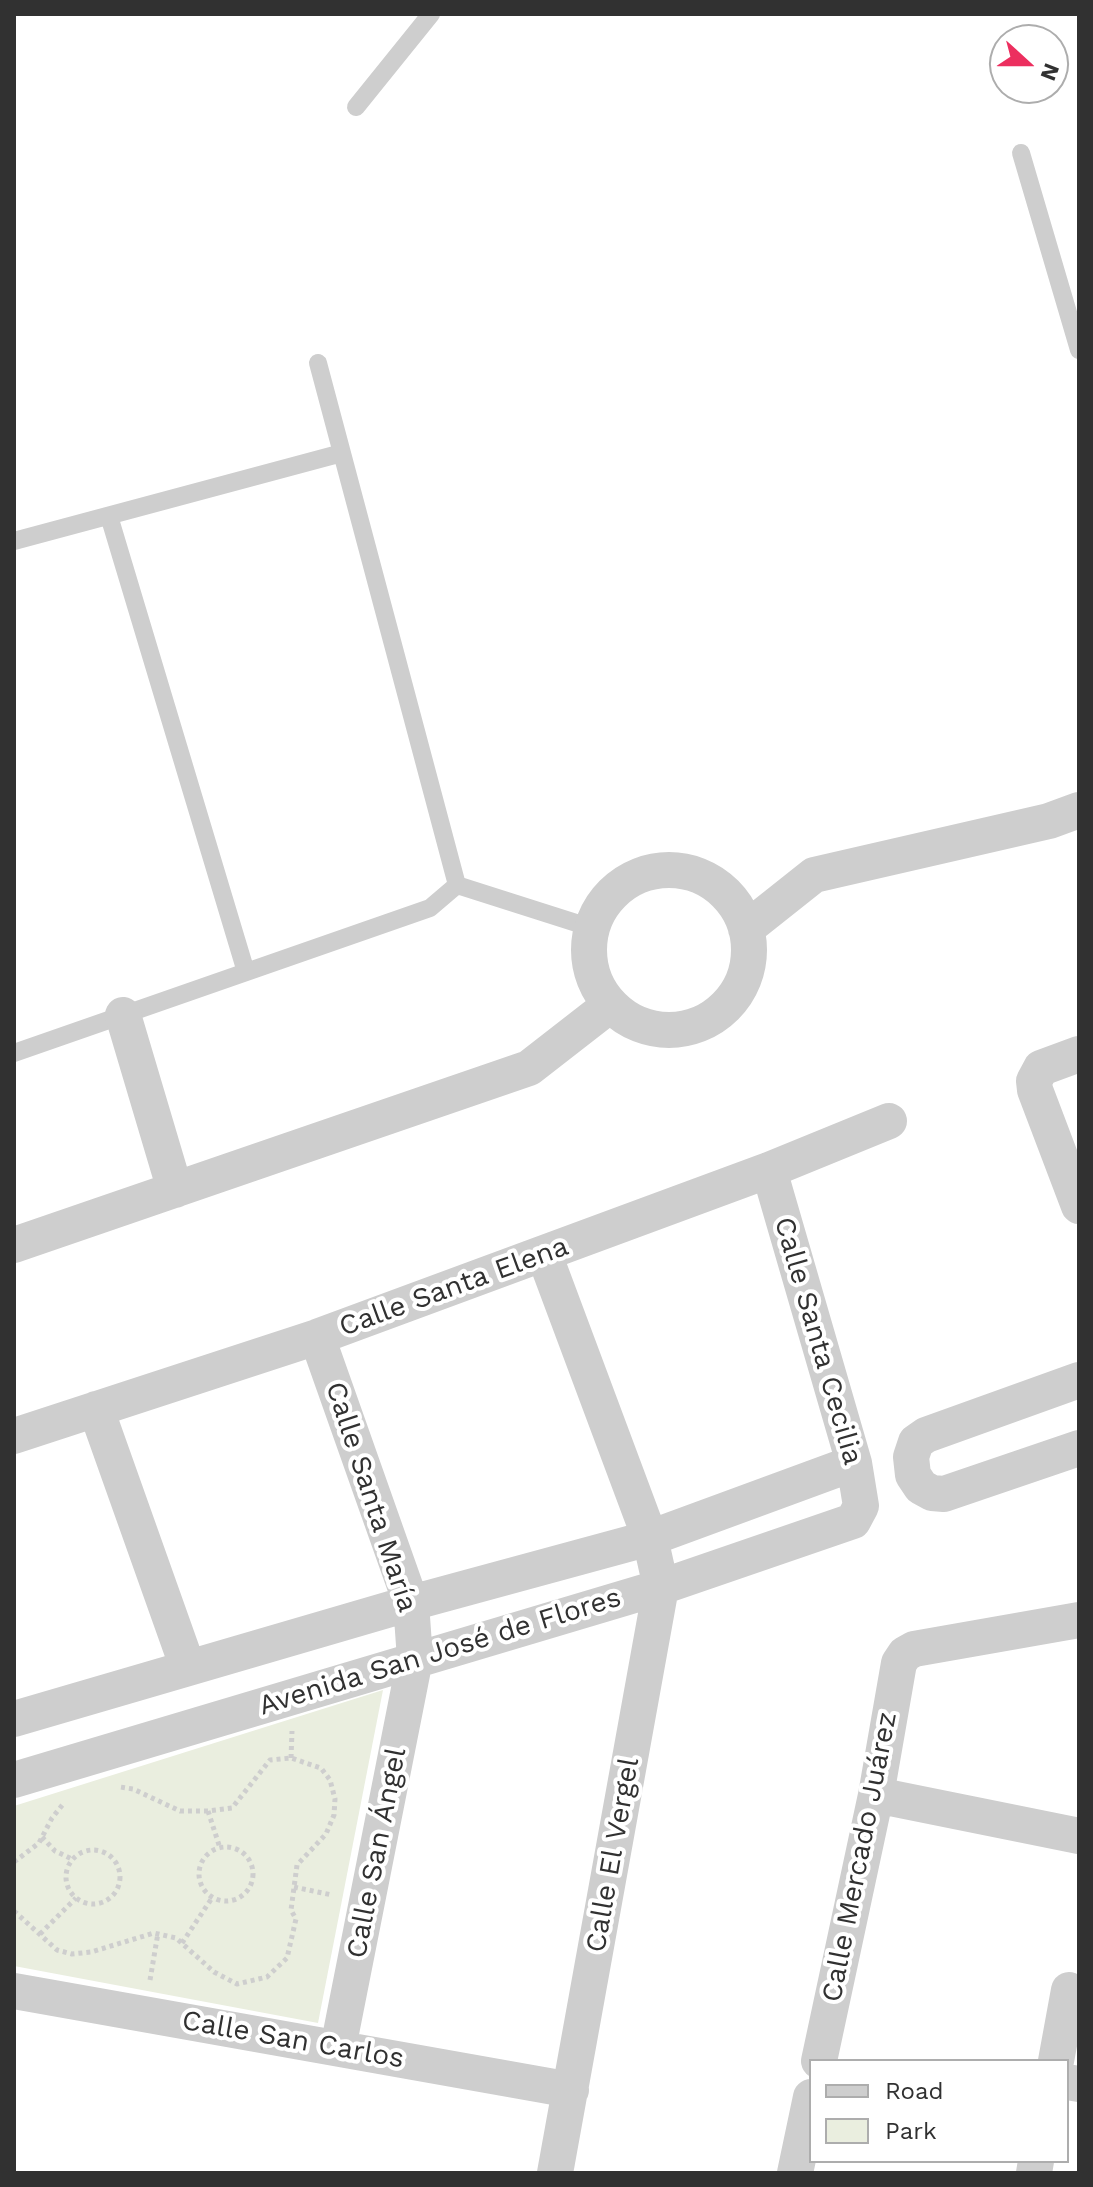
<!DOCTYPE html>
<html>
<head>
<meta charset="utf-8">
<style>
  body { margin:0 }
  #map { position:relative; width:1093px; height:2187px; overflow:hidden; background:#fff; font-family:"Work Sans",sans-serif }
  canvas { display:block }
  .frame { position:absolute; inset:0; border:16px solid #313131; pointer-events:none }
  .legend { position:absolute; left:809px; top:2059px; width:260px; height:104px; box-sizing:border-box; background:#fff; border:2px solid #adadad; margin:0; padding:10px 14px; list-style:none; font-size:24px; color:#313131 }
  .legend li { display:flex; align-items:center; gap:16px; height:40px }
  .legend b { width:40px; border:2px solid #adadad }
  .north { position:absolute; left:989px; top:24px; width:80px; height:80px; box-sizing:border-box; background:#fff; border:2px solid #adadad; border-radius:50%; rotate:111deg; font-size:22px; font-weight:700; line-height:32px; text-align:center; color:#313131 }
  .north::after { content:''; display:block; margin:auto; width:28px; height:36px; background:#ec2f5f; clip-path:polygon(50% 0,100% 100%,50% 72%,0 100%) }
</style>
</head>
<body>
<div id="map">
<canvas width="1093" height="2187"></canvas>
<div class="frame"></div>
<ul class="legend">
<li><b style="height:10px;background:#cecece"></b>Road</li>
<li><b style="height:22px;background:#eaeedf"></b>Park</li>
</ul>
<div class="north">N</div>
</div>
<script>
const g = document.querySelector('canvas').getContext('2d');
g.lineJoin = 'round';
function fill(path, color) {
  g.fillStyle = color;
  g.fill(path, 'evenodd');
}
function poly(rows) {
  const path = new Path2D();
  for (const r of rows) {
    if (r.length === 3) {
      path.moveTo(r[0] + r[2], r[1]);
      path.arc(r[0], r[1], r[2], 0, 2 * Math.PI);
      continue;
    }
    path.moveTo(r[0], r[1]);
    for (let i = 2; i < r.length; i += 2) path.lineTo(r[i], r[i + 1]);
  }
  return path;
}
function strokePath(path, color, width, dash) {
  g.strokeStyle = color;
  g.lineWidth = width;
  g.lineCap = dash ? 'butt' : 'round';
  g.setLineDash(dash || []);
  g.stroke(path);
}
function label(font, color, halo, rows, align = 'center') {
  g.font = font + ' "Work Sans",sans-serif';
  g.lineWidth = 8;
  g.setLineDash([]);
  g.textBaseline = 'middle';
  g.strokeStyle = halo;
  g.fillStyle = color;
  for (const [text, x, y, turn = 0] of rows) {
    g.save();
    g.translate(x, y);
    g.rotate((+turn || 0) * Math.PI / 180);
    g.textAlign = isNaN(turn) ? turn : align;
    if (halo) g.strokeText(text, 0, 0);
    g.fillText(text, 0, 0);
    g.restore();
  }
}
fill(poly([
  [383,1690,318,2023,14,1966,14,1806]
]), '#eaeedf');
strokePath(poly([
  [291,1758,292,1731],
  [208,1811,220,1848],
  [42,1837,55,1851,72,1859],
  [226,1874,27],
  [93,1877,27],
  [14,1862,39,1843,52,1818,64,1803],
  [294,1887,332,1895],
  [14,1911,57,1950,72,1954,91,1952,154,1933,176,1938,214,1972,237,1984,267,1977,287,1958,296,1919,291,1910,297,1865,326,1834,334,1815,335,1799,330,1780,321,1768,291,1758,270,1760,232,1808,208,1811,180,1811,133,1789,120,1787],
  [40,1934,76,1898],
  [182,1943,212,1898],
  [150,1980,158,1933]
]), '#cecece', 5, [4, 4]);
strokePath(poly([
  [356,107,431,14],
  [1021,153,1079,350],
  [318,363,457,885],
  [109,516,246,972],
  [14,541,342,453],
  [457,885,592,928],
  [14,1053,430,908,457,885]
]), '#cecece', 18);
strokePath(poly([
  [669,950,80],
  [746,929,814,875,1049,821,1079,810],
  [123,1015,175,1190],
  [1079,1054,1041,1068,1034,1081,1035,1090,1079,1206],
  [14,1245,529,1068,610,1005],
  [544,1254,650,1538,661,1587,555,2173],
  [317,1337,411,1603,415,1659,338,2048],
  [1079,1380,926,1435,916,1442,911,1457,913,1475,921,1487,932,1493,944,1494,1079,1448],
  [96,1409,188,1668],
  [14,1436,317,1337,769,1170,889,1121],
  [14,1719,411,1603,650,1538,854,1463],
  [14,1780,661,1587,853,1521,861,1506,854,1463,769,1170],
  [876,1795,1079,1836],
  [14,1991,571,2090],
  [819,2061,876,1795,899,1663,905,1654,914,1649,1079,1620],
  [1056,2061,1069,1990],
  [1067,2082,1079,2084],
  [795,2173,811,2097],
  [1034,2173,1036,2161]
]), '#cecece', 36);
label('28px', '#313131', '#fff', [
  ["Calle Santa Elena",454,1287,-20],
  ["Calle Santa Cecilia",818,1341,74],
  ["Calle Santa María",371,1497,72],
  ["Avenida San José de Flores",440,1652,-17],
  ["Calle San Ángel",377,1853,-79],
  ["Calle El Vergel",613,1855,-80],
  ["Calle Mercado Juárez",860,1857,-79],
  ["Calle San Carlos",293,2040,10]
]);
</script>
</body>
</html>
